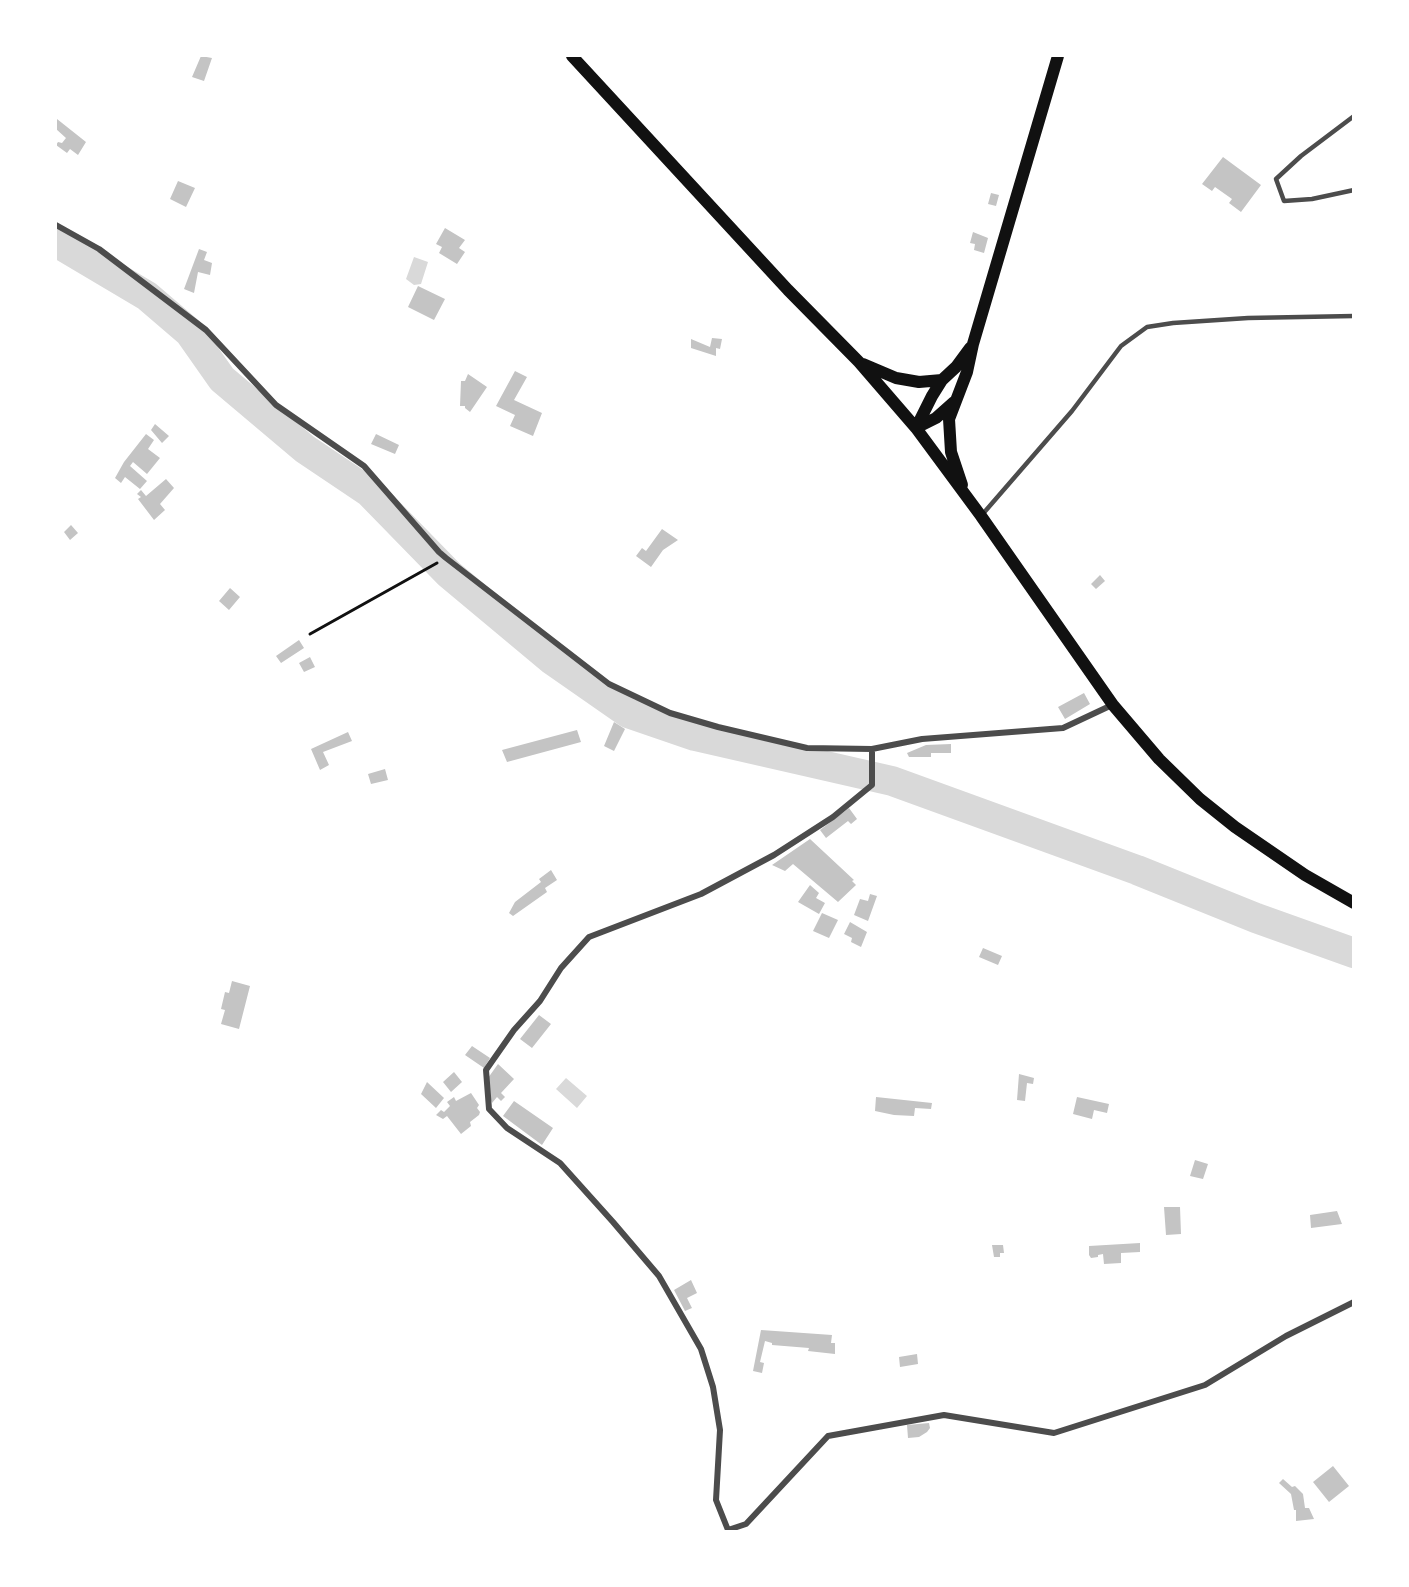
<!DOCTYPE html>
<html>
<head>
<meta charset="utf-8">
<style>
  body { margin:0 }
  #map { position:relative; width:1409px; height:1587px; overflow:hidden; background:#fff; font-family:"Space Grotesk",sans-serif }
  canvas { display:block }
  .frame { position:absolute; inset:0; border:57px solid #fff; pointer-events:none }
</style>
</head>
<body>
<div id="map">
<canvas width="1409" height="1587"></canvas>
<div class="frame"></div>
</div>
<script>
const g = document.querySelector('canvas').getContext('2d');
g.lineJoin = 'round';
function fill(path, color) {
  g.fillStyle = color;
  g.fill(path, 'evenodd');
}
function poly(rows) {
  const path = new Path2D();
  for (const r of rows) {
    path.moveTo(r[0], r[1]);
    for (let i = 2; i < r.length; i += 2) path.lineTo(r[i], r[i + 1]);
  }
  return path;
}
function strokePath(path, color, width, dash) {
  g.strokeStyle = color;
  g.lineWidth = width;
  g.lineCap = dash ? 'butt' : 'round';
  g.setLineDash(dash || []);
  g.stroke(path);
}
fill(poly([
  [414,257,428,262,421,284,414,285,406,279],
  [566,1078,587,1096,577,1108,556,1089]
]), '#d9d9d9');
strokePath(poly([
  [56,242,147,296,189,332,222,379,305,449,369,492,449,574,552,660,628,713,695,736,892,781,1137,870,1256,918,1354,953]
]), '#d9d9d9', 30);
fill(poly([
  [201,56,212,58,204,81,192,77],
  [57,119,86,142,78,155,70,149,67,153,56,145,58,142,62,143,66,138,56,129],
  [1223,157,1261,185,1241,212,1229,203,1232,199,1215,187,1212,191,1202,184],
  [178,181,195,188,186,207,170,199],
  [991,193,999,195,996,206,988,204],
  [445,228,465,240,459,248,465,252,457,264,439,253,442,247,436,244],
  [973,232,988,238,984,253,974,250,975,244,970,243],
  [199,249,207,252,204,260,212,263,210,275,198,272,194,293,184,289],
  [418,286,445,299,434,320,408,307],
  [712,338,722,339,720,349,716,348,716,356,691,348,691,339,710,347],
  [515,371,527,377,514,400,542,413,533,436,510,426,515,415,496,406],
  [468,374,487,387,470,412,465,408,465,406,460,406,461,381,465,381],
  [155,424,169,436,162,443,151,430],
  [146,434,154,440,148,449,160,458,147,474,133,462,130,466,147,481,140,489,125,477,121,483,115,478,124,462],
  [376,434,399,445,395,454,371,444],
  [166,479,174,488,160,504,165,510,154,520,138,499,141,497,137,494,141,490,146,496],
  [71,525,78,533,70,540,64,532],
  [662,529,678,540,663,550,651,567,636,556,642,548,646,551],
  [1100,575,1105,581,1096,589,1091,584],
  [230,588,240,597,229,610,219,601],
  [299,640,304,648,281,663,276,656],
  [310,657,315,667,304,672,299,663],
  [1084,693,1090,704,1065,719,1058,707],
  [614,722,625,729,614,751,604,746],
  [577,730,581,742,507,762,502,750],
  [348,732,352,741,323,752,329,765,320,770,311,749],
  [951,744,951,753,931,753,931,757,909,757,907,753,926,745],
  [385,769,388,780,371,784,368,774],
  [849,808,857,819,851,824,848,821,826,838,820,830],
  [810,839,854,880,852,881,856,885,838,902,793,864,785,871,772,865],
  [551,870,557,880,545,888,547,892,513,916,509,913,515,902,541,882,539,879],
  [810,885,819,893,816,898,825,903,819,914,798,902],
  [870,894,877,896,868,921,854,915,860,899,868,901],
  [822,913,838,920,829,938,813,931],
  [850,922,867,932,861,947,851,942,852,938,844,934],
  [983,948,1002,956,998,965,979,957],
  [232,981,250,986,239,1029,221,1024,225,1010,221,1009,225,992,229,993],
  [539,1015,551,1024,532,1048,520,1039],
  [472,1046,490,1058,484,1068,465,1055],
  [498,1064,514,1079,501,1093,505,1097,501,1101,497,1097,492,1103,488,1092,488,1078],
  [454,1072,462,1082,451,1092,443,1082],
  [1019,1074,1034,1078,1033,1084,1027,1083,1025,1101,1017,1100],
  [427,1082,444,1098,436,1108,421,1094],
  [471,1093,479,1105,477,1108,480,1112,479,1115,470,1122,471,1126,461,1134,447,1116,443,1119,436,1115,441,1110,444,1112,450,1106,447,1102,454,1097,456,1101],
  [876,1097,932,1103,931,1109,915,1108,914,1116,894,1115,875,1111],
  [1077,1097,1109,1104,1107,1113,1094,1110,1092,1119,1073,1114],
  [514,1101,553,1128,542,1145,503,1116],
  [1195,1160,1208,1164,1203,1179,1190,1176],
  [1164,1207,1180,1207,1181,1234,1166,1235],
  [1337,1211,1342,1224,1311,1228,1310,1215],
  [1140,1243,1140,1252,1121,1253,1121,1263,1104,1264,1103,1254,1098,1255,1098,1257,1091,1258,1089,1255,1089,1246],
  [992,1245,1003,1245,1004,1253,1000,1253,1000,1257,994,1257],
  [691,1280,697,1293,687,1298,692,1308,685,1311,674,1290],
  [761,1330,832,1335,831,1343,835,1343,835,1354,808,1351,809,1348,772,1345,772,1343,765,1341,760,1362,764,1363,762,1373,753,1371],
  [917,1354,918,1364,900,1367,899,1357],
  [929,1423,930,1428,927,1432,919,1437,908,1438,907,1425],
  [1333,1466,1349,1486,1329,1502,1313,1482],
  [1283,1479,1292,1487,1295,1486,1303,1494,1305,1508,1309,1508,1314,1519,1296,1521,1296,1510,1294,1510,1291,1494,1279,1483]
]), '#c4c4c4');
strokePath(poly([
  [310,634,437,563]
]), '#111', 3);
strokePath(poly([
  [1354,116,1301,156,1276,179,1284,201,1312,199,1354,190],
  [981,516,1072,411,1121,346,1147,327,1173,323,1248,318,1354,316]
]), '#4c4c4c', 4.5);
strokePath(poly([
  [56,225,99,249,206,330,276,405,364,466,439,552,446,558,609,684,670,713,718,727,807,748,872,749,922,739,1063,728,1112,705],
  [872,749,872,785,833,817,774,855,701,894,589,937,561,968,540,1001,514,1030,486,1070,489,1109,507,1128,560,1163,613,1222,659,1276,701,1349,713,1387,720,1430,716,1500,728,1530,746,1524,828,1436,944,1415,1054,1433,1205,1385,1286,1336,1354,1302]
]), '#4c4c4c', 6);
strokePath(poly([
  [572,56,788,290,859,362,916,428,981,516,1113,705,1159,759,1200,799,1235,827,1305,875,1354,903],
  [863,364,896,378,919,382,942,380],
  [916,428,932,396,942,380,956,367,970,348],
  [916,428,936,418,954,402],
  [962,485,951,452,949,419,967,372,973,344,1058,56]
]), '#111', 12);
</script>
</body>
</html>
